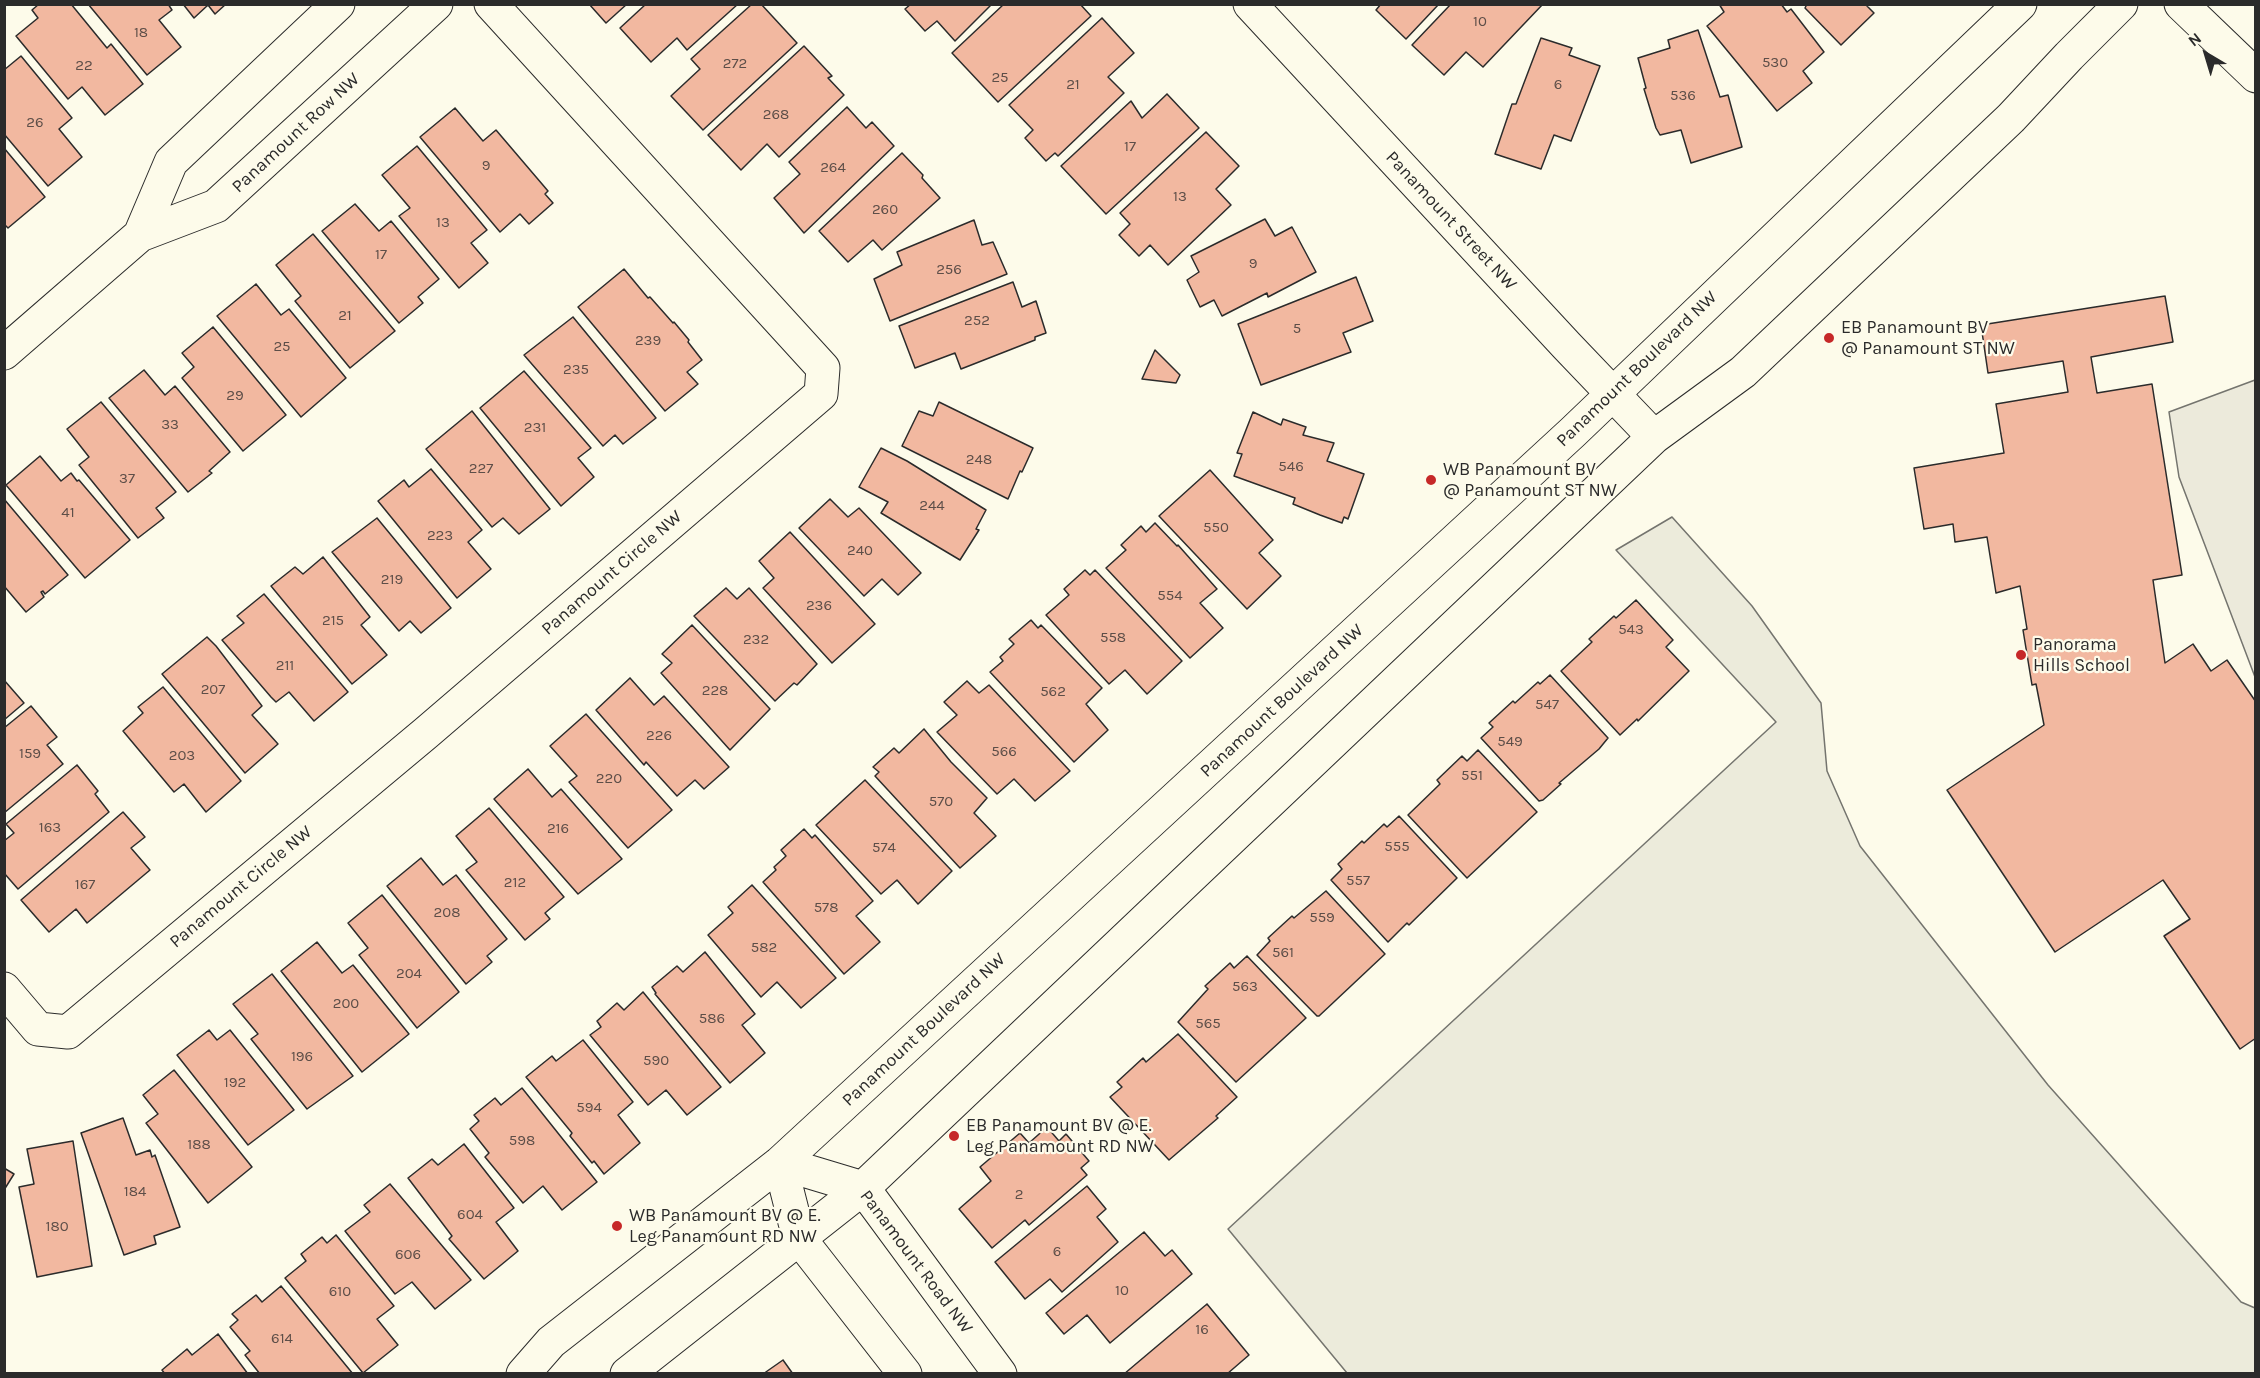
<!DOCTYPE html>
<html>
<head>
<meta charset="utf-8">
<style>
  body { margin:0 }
  #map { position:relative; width:2260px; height:1378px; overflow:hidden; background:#fdfbea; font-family:Karla,sans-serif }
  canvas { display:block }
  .frame { position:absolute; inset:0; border:6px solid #2b2b2b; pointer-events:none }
  .north { position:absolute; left:2176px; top:24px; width:60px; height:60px; -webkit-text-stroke:4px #fdfbea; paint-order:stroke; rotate:322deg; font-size:16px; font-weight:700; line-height:24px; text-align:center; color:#2b2b2b }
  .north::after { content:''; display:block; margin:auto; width:21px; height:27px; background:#2b2b2b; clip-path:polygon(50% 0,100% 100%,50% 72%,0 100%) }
</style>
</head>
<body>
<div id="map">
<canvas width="2260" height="1378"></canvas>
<div class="frame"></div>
<div class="north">N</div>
</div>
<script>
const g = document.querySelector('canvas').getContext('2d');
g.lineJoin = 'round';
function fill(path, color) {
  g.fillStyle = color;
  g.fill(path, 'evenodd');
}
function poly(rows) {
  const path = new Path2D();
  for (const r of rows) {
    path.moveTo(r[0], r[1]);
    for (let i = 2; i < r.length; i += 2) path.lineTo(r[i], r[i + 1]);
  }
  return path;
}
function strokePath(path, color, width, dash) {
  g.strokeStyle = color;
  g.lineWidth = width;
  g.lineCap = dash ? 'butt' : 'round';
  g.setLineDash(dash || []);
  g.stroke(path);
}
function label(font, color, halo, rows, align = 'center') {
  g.font = font + ' Karla,sans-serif';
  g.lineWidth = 4.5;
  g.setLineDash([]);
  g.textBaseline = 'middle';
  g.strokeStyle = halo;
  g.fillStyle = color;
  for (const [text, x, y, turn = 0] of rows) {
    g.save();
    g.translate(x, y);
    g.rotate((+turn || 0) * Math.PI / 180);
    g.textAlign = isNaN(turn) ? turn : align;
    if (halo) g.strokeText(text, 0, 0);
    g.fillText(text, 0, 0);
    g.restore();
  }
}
const green = poly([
  [1672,517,1752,606,1821,703,1827,771,1860,846,2048,1085,2241,1302,2255,1308,2255,1373,1347,1373,1228,1229,1776,722,1616,550,1672,517]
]);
fill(green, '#ecebdb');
strokePath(green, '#74746e', 1.5);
const parking = poly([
  [2255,380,2255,677,2179,477,2169,412,2255,380]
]);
fill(parking, '#eceadb');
strokePath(parking, '#74746e', 1.5);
const building = poly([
  [39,4,71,4,107,48,111,44,143,84,105,115,82,87,68,99,16,36,38,18,32,10,39,4],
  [88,4,168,4,172,10,159,20,181,47,147,75,88,4],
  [183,4,226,4,215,14,208,5,194,18,183,4],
  [589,4,627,4,606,23,589,4],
  [646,4,738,4,687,50,677,38,651,62,620,28,646,4],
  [752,4,761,4,797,43,703,130,671,96,700,69,691,59,752,4],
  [911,4,992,4,955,41,937,21,925,31,905,9,911,4],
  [1004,4,1080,4,1091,16,998,102,952,53,1004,4],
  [1381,4,1439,4,1406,39,1376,10,1381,4],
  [1451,4,1543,4,1483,67,1466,52,1444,75,1412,45,1451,4],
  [1719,4,1781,4,1787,12,1791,9,1824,52,1803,71,1812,83,1777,111,1707,26,1724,12,1719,4],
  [1869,4,1867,6,1874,13,1841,45,1805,8,1807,4,1869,4],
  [1102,18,1134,53,1108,77,1124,93,1058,156,1055,153,1046,161,1025,138,1033,130,1009,105,1102,18],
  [1698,30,1720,97,1728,95,1742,147,1691,163,1681,130,1660,135,1656,128,1644,89,1646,88,1638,58,1670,48,1668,40,1698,30],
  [1541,38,1572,48,1569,55,1600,66,1571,141,1554,135,1541,169,1495,154,1512,104,1516,104,1541,38],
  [804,46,832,76,828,78,844,95,779,157,767,144,741,170,708,135,804,46],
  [21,56,72,118,59,129,82,157,48,186,4,134,4,70,21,56],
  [1167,94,1199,128,1106,214,1061,166,1131,101,1142,118,1167,94],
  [847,107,866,128,872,122,894,146,804,233,774,198,800,174,789,162,847,107],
  [455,108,483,141,496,130,548,191,545,194,553,203,529,224,520,214,500,232,420,137,455,108],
  [1206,132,1239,166,1216,189,1231,205,1168,265,1150,245,1139,256,1119,235,1130,224,1120,213,1206,132],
  [417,146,487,230,471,243,488,263,459,288,399,216,410,208,382,175,417,146],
  [4,148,45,197,8,228,4,224,4,148],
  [902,153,923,175,922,178,940,198,882,250,873,240,848,262,819,231,902,153],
  [355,204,379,231,391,221,439,279,418,297,423,303,399,323,322,231,355,204],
  [1265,219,1275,236,1292,227,1316,272,1268,297,1267,293,1222,316,1214,300,1200,307,1187,280,1199,272,1191,256,1265,219],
  [974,220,982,245,993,242,1007,274,890,321,874,279,902,265,897,252,974,220],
  [313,234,395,331,350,368,295,301,301,296,276,265,313,234],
  [624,269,648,298,650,297,673,323,674,322,689,340,688,342,702,360,687,372,698,384,665,411,578,307,624,269],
  [1356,277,1373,321,1343,333,1351,352,1261,385,1238,324,1356,277],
  [1013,282,1022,307,1036,301,1046,333,1035,337,1035,340,961,369,955,353,915,368,899,326,1013,282],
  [256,284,281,315,289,309,346,378,301,417,217,316,256,284],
  [2165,296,2173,342,2091,357,2097,393,2152,384,2182,575,2153,580,2165,663,2193,644,2211,671,2227,660,2256,702,2256,1038,2240,1049,2164,936,2190,919,2163,880,2055,952,1947,790,2044,725,2036,684,2032,685,2023,630,2027,629,2020,586,1996,593,1987,537,1955,542,1953,524,1924,529,1914,468,2004,453,1996,404,2068,392,2063,361,1988,373,1981,325,2165,296],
  [573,317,656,418,623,444,615,435,603,446,524,355,573,317],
  [213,327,286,415,243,451,182,378,194,367,182,353,213,327],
  [1155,350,1180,375,1176,383,1142,379,1155,350],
  [144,370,165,395,175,386,230,452,209,471,212,473,188,492,109,398,144,370],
  [524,371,591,448,578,458,594,477,561,506,480,408,524,371],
  [101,402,176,492,156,508,164,518,138,538,79,465,89,457,67,429,101,402],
  [939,402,1033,448,1022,472,1020,471,1008,499,902,446,919,411,933,416,939,402],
  [472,411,550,509,519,534,503,518,492,527,426,449,472,411],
  [1253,412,1281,425,1283,419,1306,427,1303,435,1334,443,1327,461,1364,474,1348,519,1344,517,1342,523,1320,515,1293,504,1295,498,1234,476,1242,454,1237,453,1253,412],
  [881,448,907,461,986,510,976,529,979,530,960,560,881,513,888,502,859,487,881,448],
  [40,456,61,481,71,473,77,481,79,480,130,540,85,578,6,485,40,456],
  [431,469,482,530,468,542,491,569,457,598,378,501,404,480,409,487,431,469],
  [1210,470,1273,540,1259,553,1281,576,1247,609,1159,516,1210,470],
  [4,499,68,575,45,594,43,591,41,592,44,597,26,612,4,586,4,499],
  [830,499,848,517,859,508,921,573,898,595,882,579,864,596,799,528,830,499],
  [377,518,451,608,421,633,410,621,399,631,332,552,377,518],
  [1155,523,1177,546,1178,545,1217,589,1200,603,1223,628,1190,658,1106,568,1126,550,1121,545,1141,526,1146,532,1155,523],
  [790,532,875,624,832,663,763,588,774,578,759,561,790,532],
  [323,557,370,617,361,625,387,655,352,684,271,586,295,567,303,574,323,557],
  [1085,570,1090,575,1095,570,1182,661,1147,694,1125,670,1109,684,1046,615,1069,595,1064,589,1085,570],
  [726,588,737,599,749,588,817,664,797,685,794,683,775,701,694,616,726,588],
  [264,594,348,692,314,721,289,692,276,702,271,697,222,640,244,623,237,616,264,594],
  [1636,600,1673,640,1666,647,1689,671,1638,721,1637,719,1620,735,1561,671,1592,642,1589,639,1614,616,1616,618,1636,600],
  [1031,620,1038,628,1041,625,1102,688,1086,704,1108,730,1074,762,990,672,1003,661,1000,657,1014,644,1009,639,1031,620],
  [692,625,770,709,730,750,661,673,672,663,662,654,692,625],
  [207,637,216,646,262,706,252,715,278,744,245,773,162,674,207,637],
  [1550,675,1608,738,1599,749,1559,783,1561,784,1543,800,1539,801,1481,738,1493,727,1489,723,1513,701,1515,703,1538,682,1540,684,1550,675],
  [630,678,654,705,664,696,729,767,704,789,695,780,677,796,646,762,644,765,596,710,630,678],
  [4,680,24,703,4,720,4,680],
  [967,681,979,693,989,685,1070,771,1035,801,1014,779,997,794,937,732,957,715,944,702,967,681],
  [163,687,241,781,206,812,184,784,174,792,123,731,143,713,138,707,163,687],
  [31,706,57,737,47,745,63,764,4,813,4,728,31,706],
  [586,714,672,810,628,848,569,782,577,776,550,746,586,714],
  [924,729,951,762,987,798,974,813,996,836,960,868,875,776,879,772,873,767,894,748,899,753,924,729],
  [1478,750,1537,812,1467,878,1408,815,1440,784,1437,780,1462,756,1467,761,1478,750],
  [77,765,98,791,95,794,109,812,18,889,4,873,4,841,14,833,6,824,77,765],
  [528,769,552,797,561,789,622,859,578,894,494,799,528,769],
  [865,780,952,871,918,904,897,880,881,894,816,825,865,780],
  [489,808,564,897,545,913,550,919,525,940,466,870,477,862,456,836,489,808],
  [123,812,145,837,131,848,150,870,87,923,76,909,49,932,21,900,123,812],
  [1399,816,1457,878,1409,925,1407,923,1388,942,1331,880,1342,869,1338,864,1362,841,1364,843,1384,824,1387,827,1399,816],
  [804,829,812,838,815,835,873,901,856,916,880,942,844,974,763,882,776,870,774,867,786,856,781,850,804,829],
  [421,858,443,885,456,875,507,939,487,956,492,962,466,984,387,886,421,858],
  [752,885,836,978,801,1008,777,982,761,997,708,935,733,913,728,907,752,885],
  [1326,891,1385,954,1319,1016,1317,1016,1257,955,1270,941,1268,938,1292,916,1294,918,1326,891],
  [382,895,459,992,417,1028,359,955,368,948,348,923,382,895],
  [317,942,342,973,353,965,409,1034,362,1072,281,971,317,942],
  [705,952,755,1014,742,1025,765,1053,730,1083,655,994,656,993,652,987,677,966,683,972,705,952],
  [1247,956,1306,1018,1236,1082,1178,1022,1208,989,1205,986,1230,963,1234,968,1247,956],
  [272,974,353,1076,307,1109,251,1039,258,1034,233,1004,272,974],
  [643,992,721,1087,687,1115,666,1090,648,1105,590,1035,601,1027,597,1021,617,1003,624,1010,643,992],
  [209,1030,217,1040,230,1030,294,1110,248,1145,177,1055,209,1030],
  [1178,1034,1237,1097,1216,1116,1218,1118,1169,1160,1110,1097,1122,1087,1117,1082,1143,1058,1146,1062,1178,1034],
  [583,1040,633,1102,618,1115,640,1143,604,1174,594,1161,592,1163,570,1136,572,1133,526,1077,552,1056,556,1061,583,1040],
  [174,1070,252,1167,208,1203,146,1123,158,1114,143,1095,174,1070],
  [522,1088,597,1182,562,1210,543,1186,523,1203,485,1157,489,1153,470,1129,479,1121,474,1115,495,1098,501,1105,522,1088],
  [123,1118,136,1155,150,1150,152,1157,155,1155,180,1227,154,1236,156,1244,124,1255,81,1133,123,1118],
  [1047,1127,1059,1141,1066,1134,1089,1161,1081,1168,1087,1175,1029,1225,1025,1220,992,1248,959,1209,991,1181,980,1167,1020,1133,1029,1143,1047,1127],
  [73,1141,92,1266,37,1277,19,1187,34,1184,27,1149,73,1141],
  [464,1144,514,1208,496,1222,518,1251,484,1279,449,1239,452,1236,408,1178,432,1159,438,1165,464,1144],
  [4,1168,14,1174,4,1190,4,1168],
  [390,1184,471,1280,435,1309,412,1282,395,1294,345,1231,370,1212,364,1205,390,1184],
  [1087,1186,1106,1209,1097,1217,1118,1242,1062,1292,1050,1279,1025,1299,995,1262,1087,1186],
  [1144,1232,1165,1256,1172,1250,1192,1274,1110,1343,1087,1315,1064,1334,1046,1313,1144,1232],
  [336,1235,394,1306,377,1319,398,1345,363,1373,285,1278,306,1261,301,1254,322,1237,327,1243,336,1235],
  [281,1286,353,1374,260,1374,245,1355,250,1351,230,1327,238,1320,232,1314,256,1295,262,1302,281,1286],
  [1207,1304,1249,1355,1227,1374,1124,1374,1207,1304],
  [218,1334,248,1374,165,1374,162,1370,187,1349,192,1355,218,1334],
  [783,1360,793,1374,763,1374,783,1360]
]);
fill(building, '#f2b8a0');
strokePath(building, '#2b2b2b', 1.5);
const minor = poly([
  [1250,4,1567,346,1654,437],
  [2181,4,2256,76],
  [140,235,171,162,338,4],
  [4,353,140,235,216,206,436,4],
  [4,989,38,1029,68,1032,426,733,821,394,823,368,491,4],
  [780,1163,863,1188,1000,1374],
  [780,1163,799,1238,905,1374],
  [523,1374,551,1342,780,1163,1573,432,2020,4],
  [627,1374,863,1188,1654,437,1743,372,2011,118,2069,56,2121,4]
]);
strokePath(minor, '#2b2b2b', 35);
strokePath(minor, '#fdfbea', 33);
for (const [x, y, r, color] of [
  [1829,338,6,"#c62828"],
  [1431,480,6,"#c62828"],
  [2021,655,6,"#c62828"],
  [954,1136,6,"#c62828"],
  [617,1226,6,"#c62828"]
]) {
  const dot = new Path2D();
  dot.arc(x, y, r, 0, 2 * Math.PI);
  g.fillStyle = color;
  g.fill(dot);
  strokePath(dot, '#fdfbea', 2);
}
label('15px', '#5d4e48', null, [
  ["10",1480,22],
  ["18",141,33],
  ["530",1775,63],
  ["272",735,64],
  ["22",84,66],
  ["25",1000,78],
  ["21",1073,85],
  ["6",1558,85],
  ["536",1683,96],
  ["268",776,115],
  ["26",35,123],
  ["17",1130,147],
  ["9",486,166],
  ["264",833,168],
  ["13",1180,197],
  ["260",885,210],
  ["13",443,223],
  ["17",381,255],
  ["9",1253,264],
  ["256",949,270],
  ["21",345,316],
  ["252",977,321],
  ["5",1297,329],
  ["239",648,341],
  ["25",282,347],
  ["235",576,370],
  ["29",235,396],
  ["33",170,425],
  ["231",535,428],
  ["248",979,460],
  ["546",1291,467],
  ["227",481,469],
  ["37",127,479],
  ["244",932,506],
  ["41",68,513],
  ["550",1216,528],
  ["223",440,536],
  ["240",860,551],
  ["219",392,580],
  ["554",1170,596],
  ["236",819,606],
  ["215",333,621],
  ["543",1631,630],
  ["558",1113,638],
  ["232",756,640],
  ["211",285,666],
  ["207",213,690],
  ["228",715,691],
  ["562",1053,692],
  ["547",1547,705],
  ["226",659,736],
  ["549",1510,742],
  ["566",1004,752],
  ["159",30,754],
  ["203",182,756],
  ["551",1472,776],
  ["220",609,779],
  ["570",941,802],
  ["163",50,828],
  ["216",558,829],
  ["555",1397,847],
  ["574",884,848],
  ["557",1358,881],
  ["212",515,883],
  ["167",85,885],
  ["578",826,908],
  ["208",447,913],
  ["559",1322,918],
  ["582",764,948],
  ["561",1283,953],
  ["204",409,974],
  ["563",1245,987],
  ["200",346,1004],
  ["586",712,1019],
  ["565",1208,1024],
  ["196",302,1057],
  ["590",656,1061],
  ["192",235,1083],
  ["594",589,1108],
  ["598",522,1141],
  ["188",199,1145],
  ["184",135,1192],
  ["2",1019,1195],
  ["604",470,1215],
  ["180",57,1227],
  ["6",1057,1252],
  ["606",408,1255],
  ["10",1122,1291],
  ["610",340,1292],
  ["16",1202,1330],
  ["614",282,1339]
]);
label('18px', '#2b2b2b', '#fdfbea', [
  ["Panamount Row NW",296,133,-43],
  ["Panamount Street NW",1451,221,47],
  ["Panamount Boulevard NW",1637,369,-44],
  ["Panamount Circle NW",612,573,-41],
  ["Panamount Boulevard NW",1282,701,-43],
  ["Panamount Circle NW",241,887,-40],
  ["Panamount Boulevard NW",924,1030,-43],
  ["Panamount Road NW",916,1262,53]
]);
label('18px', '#2b2b2b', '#fdfbea', [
  ["EB Panamount BV",1841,328],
  ["@ Panamount ST NW",1841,349],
  ["WB Panamount BV",1443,470],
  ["@ Panamount ST NW",1443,491],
  ["Panorama",2033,645],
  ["Hills School",2033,666],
  ["EB Panamount BV @ E.",966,1126],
  ["Leg Panamount RD NW",966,1147],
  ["WB Panamount BV @ E.",629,1216],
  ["Leg Panamount RD NW",629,1237]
], 'left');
</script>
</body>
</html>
